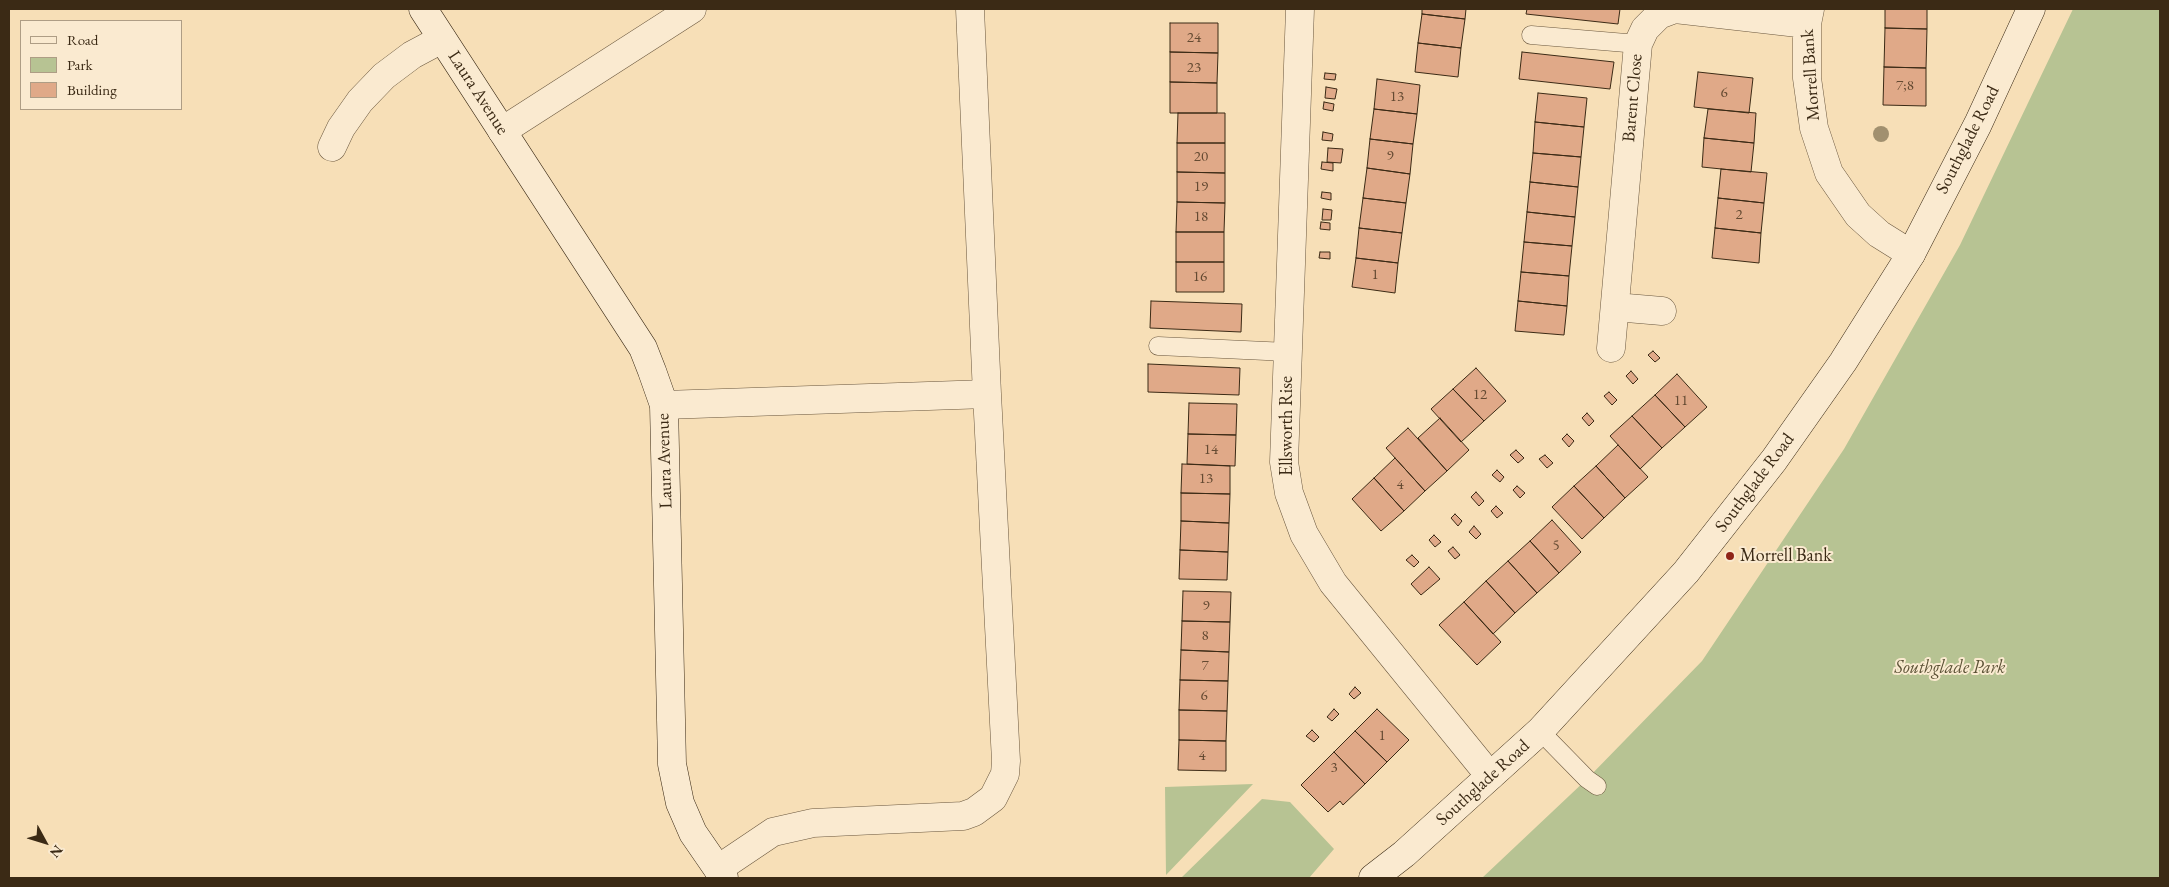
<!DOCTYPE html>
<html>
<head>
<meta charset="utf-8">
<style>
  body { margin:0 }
  #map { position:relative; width:2169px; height:887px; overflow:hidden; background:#f7dfb7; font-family:"EB Garamond",serif }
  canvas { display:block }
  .frame { position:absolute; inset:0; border:10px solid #3b2a15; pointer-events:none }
  .legend { position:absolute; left:20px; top:20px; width:162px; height:90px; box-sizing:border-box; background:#faead0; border:1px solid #ae9d85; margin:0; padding:6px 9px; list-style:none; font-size:15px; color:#3b2a15 }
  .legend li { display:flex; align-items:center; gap:10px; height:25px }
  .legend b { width:25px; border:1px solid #ae9d85 }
  .north { position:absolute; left:20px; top:817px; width:50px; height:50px; -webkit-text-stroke:4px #faead0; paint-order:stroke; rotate:129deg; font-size:14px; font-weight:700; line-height:20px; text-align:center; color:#3b2a15 }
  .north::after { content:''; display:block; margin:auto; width:18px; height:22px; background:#3b2a15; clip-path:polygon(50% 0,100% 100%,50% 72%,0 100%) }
</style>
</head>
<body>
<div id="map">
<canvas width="2169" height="887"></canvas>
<div class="frame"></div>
<ul class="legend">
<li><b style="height:6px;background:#faead0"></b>Road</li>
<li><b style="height:14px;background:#b7c393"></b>Park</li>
<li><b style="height:14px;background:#e0a988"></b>Building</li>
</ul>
<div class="north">N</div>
</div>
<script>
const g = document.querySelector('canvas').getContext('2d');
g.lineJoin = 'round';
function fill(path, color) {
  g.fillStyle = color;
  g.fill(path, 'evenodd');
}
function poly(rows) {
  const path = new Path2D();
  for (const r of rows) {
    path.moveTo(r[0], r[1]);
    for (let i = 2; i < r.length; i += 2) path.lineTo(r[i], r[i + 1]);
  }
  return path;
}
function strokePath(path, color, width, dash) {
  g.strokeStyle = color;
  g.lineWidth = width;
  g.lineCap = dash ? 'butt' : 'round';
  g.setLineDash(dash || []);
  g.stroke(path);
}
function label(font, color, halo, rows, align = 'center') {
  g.font = font + ' "EB Garamond",serif';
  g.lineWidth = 4;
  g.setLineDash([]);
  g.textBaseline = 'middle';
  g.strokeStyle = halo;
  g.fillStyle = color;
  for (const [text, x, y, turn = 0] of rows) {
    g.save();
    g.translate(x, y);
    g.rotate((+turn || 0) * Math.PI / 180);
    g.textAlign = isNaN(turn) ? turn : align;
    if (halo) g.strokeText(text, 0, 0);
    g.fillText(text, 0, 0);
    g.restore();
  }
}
fill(poly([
  [2073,9,2160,9,2160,878,1482,878,1587,779,1702,661,1844,449,1960,245],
  [1253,784,1166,875,1165,787],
  [1262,799,1290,802,1334,849,1309,878,1181,878]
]), '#b7c393');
const building = poly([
  [1422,9,1466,9,1465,19,1422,14,1422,9],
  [1527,9,1620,9,1618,24,1526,14,1527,9],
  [1885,9,1927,9,1927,29,1885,28,1885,9],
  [1422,14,1465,19,1461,48,1418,43,1422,14],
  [1170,23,1218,23,1218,53,1170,52,1170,23],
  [1885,28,1927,29,1926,68,1884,67,1885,28],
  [1418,43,1461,48,1458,77,1415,72,1418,43],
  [1170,52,1218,53,1217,83,1170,82,1170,52],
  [1522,52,1614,62,1610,89,1519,79,1522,52],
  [1884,67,1926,68,1926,106,1883,105,1884,67],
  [1698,72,1753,78,1749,113,1694,107,1698,72],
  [1325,73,1336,74,1335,80,1324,79,1325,73],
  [1377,79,1420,85,1417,114,1374,109,1377,79],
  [1170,82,1217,83,1217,113,1170,113,1170,82],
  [1326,87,1337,89,1335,99,1325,98,1326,87],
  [1538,93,1587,98,1584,127,1535,122,1538,93],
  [1324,102,1334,104,1333,111,1323,109,1324,102],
  [1374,109,1417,114,1413,144,1370,139,1374,109],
  [1708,109,1756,113,1754,143,1704,138,1708,109],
  [1178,113,1225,113,1225,143,1177,143,1178,113],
  [1535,122,1584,127,1581,157,1533,153,1535,122],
  [1323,132,1333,134,1332,141,1322,140,1323,132],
  [1704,138,1754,143,1751,172,1702,167,1704,138],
  [1370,139,1413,144,1410,174,1367,168,1370,139],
  [1177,143,1225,143,1225,173,1177,172,1177,143],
  [1328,148,1343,149,1341,163,1327,162,1328,148],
  [1533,153,1581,157,1578,187,1530,182,1533,153],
  [1322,162,1333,163,1333,171,1321,169,1322,162],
  [1367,168,1410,174,1406,203,1363,198,1367,168],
  [1721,169,1767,173,1764,203,1718,198,1721,169],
  [1177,172,1225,173,1225,203,1177,202,1177,172],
  [1530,182,1578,187,1575,217,1527,212,1530,182],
  [1322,192,1331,193,1331,200,1321,198,1322,192],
  [1363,198,1406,203,1402,233,1359,228,1363,198],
  [1718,198,1764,203,1761,233,1715,228,1718,198],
  [1177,202,1225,203,1224,232,1176,232,1177,202],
  [1323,209,1332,210,1331,220,1322,220,1323,209],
  [1527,212,1575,217,1572,246,1524,242,1527,212],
  [1321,222,1330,223,1330,230,1320,229,1321,222],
  [1359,228,1402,233,1398,263,1356,258,1359,228],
  [1715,228,1761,233,1759,263,1712,258,1715,228],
  [1176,232,1224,232,1224,262,1176,262,1176,232],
  [1524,242,1572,246,1569,276,1521,272,1524,242],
  [1320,252,1330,252,1330,259,1319,258,1320,252],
  [1356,258,1398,263,1395,293,1352,287,1356,258],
  [1176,262,1224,262,1224,292,1176,292,1176,262],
  [1521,272,1569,276,1567,306,1518,301,1521,272],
  [1151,301,1242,304,1241,332,1150,328,1151,301],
  [1518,301,1567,306,1564,335,1515,331,1518,301],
  [1653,351,1660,358,1655,362,1648,355,1653,351],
  [1148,364,1240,368,1239,395,1148,392,1148,364],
  [1476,368,1506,401,1484,421,1453,389,1476,368],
  [1631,371,1638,379,1633,384,1626,376,1631,371],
  [1677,374,1707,407,1685,427,1655,395,1677,374],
  [1453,389,1484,421,1461,442,1431,409,1453,389],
  [1609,392,1617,400,1612,405,1604,396,1609,392],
  [1655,395,1685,427,1662,448,1632,416,1655,395],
  [1189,403,1237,404,1236,435,1188,434,1189,403],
  [1587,413,1594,421,1589,426,1582,418,1587,413],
  [1632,416,1662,448,1640,469,1610,436,1632,416],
  [1440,418,1469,450,1447,471,1418,438,1440,418],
  [1408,428,1447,471,1425,491,1386,448,1408,428],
  [1188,434,1236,435,1235,466,1187,464,1188,434],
  [1567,434,1574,441,1569,447,1562,439,1567,434],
  [1618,445,1648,477,1625,498,1596,466,1618,445],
  [1516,450,1524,458,1518,463,1510,455,1516,450],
  [1545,455,1553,463,1547,468,1539,459,1545,455],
  [1395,458,1425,491,1404,511,1374,478,1395,458],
  [1182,464,1230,466,1230,494,1181,493,1182,464],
  [1596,466,1625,498,1604,518,1574,486,1596,466],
  [1497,470,1504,477,1500,482,1492,475,1497,470],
  [1374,478,1404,511,1381,531,1352,499,1374,478],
  [1517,486,1525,493,1520,498,1513,490,1517,486],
  [1574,486,1604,518,1582,539,1552,507,1574,486],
  [1476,492,1484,501,1479,506,1471,497,1476,492],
  [1181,493,1230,494,1229,523,1181,521,1181,493],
  [1496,506,1503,513,1497,518,1491,511,1496,506],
  [1455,514,1462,521,1458,526,1451,518,1455,514],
  [1552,520,1581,552,1559,573,1530,541,1552,520],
  [1181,521,1229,523,1228,552,1180,550,1181,521],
  [1474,526,1481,534,1476,539,1469,532,1474,526],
  [1434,535,1441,542,1435,547,1429,540,1434,535],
  [1530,541,1559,573,1537,593,1508,561,1530,541],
  [1453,547,1460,555,1455,559,1448,551,1453,547],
  [1180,550,1228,552,1227,580,1179,579,1180,550],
  [1412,555,1419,562,1414,567,1406,560,1412,555],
  [1508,561,1537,593,1515,613,1486,581,1508,561],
  [1429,567,1440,579,1421,595,1411,584,1429,567],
  [1486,581,1515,613,1493,634,1464,602,1486,581],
  [1183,591,1231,592,1230,622,1182,621,1183,591],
  [1464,602,1501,642,1477,665,1439,625,1464,602],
  [1182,621,1230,622,1229,652,1181,650,1182,621],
  [1181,650,1229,652,1228,681,1180,680,1181,650],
  [1180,680,1228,681,1227,711,1179,710,1180,680],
  [1355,687,1361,693,1354,699,1349,694,1355,687],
  [1334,709,1339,714,1332,721,1327,717,1334,709],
  [1377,709,1409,740,1387,762,1355,731,1377,709],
  [1179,710,1227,711,1226,741,1179,740,1179,710],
  [1312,730,1319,737,1314,742,1306,736,1312,730],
  [1355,731,1387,762,1365,784,1334,752,1355,731],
  [1179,740,1226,741,1226,771,1178,770,1179,740],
  [1334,752,1365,784,1343,805,1340,801,1328,812,1301,785,1334,752]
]);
fill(building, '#e0a988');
strokePath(building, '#3b2a15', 1);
const lane = poly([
  [1531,35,1638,44],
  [1158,346,1288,352],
  [1540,731,1587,779,1597,786]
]);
const street = poly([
  [1300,9,1284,462,1289,493,1304,534,1333,583,1490,776],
  [1810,9,1807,24,1807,78,1814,128,1829,173,1858,215,1879,234,1911,254],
  [502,131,692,9],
  [332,147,341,128,360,101,384,76,412,55,442,39],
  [1615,307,1662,311],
  [1611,348,1638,44,1645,29,1659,15,1675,9,1807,24],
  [664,405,987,394],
  [718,869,773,832,813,823,963,816,974,812,993,798,1005,774,1006,761,987,394,970,9]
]);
const secondary = poly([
  [423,9,643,348,652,371,664,405,672,764,680,803,693,833,724,878],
  [1373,878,1404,854,1540,731,1686,572,1774,460,1843,362,1911,254,1978,124,2031,9]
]);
strokePath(lane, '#6a573e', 19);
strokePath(street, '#6a573e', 29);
strokePath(secondary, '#3b2a15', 29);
strokePath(lane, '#faead0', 18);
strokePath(street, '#faead0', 28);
strokePath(secondary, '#faead0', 28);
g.fillStyle = '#a1906f';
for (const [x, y] of [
  [1881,134]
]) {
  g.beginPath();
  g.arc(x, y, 8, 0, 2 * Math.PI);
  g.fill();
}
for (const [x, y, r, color] of [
  [1730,556,5,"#8f2418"]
]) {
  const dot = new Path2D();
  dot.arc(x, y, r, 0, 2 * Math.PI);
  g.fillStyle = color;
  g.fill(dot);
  strokePath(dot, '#faead0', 2);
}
label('15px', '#644a32', null, [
  ["24",1194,38],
  ["23",1194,68],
  ["7;8",1905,86],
  ["6",1724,93],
  ["13",1397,97],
  ["9",1390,156],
  ["20",1201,157],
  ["19",1201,187],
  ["2",1739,215],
  ["18",1201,217],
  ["1",1375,275],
  ["16",1200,277],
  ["12",1480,395],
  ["11",1681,401],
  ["14",1211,450],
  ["13",1206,479],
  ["4",1400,485],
  ["5",1556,546],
  ["9",1206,606],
  ["8",1205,636],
  ["7",1205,666],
  ["6",1204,696],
  ["1",1382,736],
  ["4",1202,756],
  ["3",1334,768]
]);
label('18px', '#3b2a15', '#faead0', [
  ["Morrell Bank",1811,75,-94],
  ["Laura Avenue",478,93,57],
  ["Barent Close",1633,98,-85],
  ["Southglade Road",1968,140,-63],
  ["Ellsworth Rise",1287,426,-90],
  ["Laura Avenue",665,461,-92],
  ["Southglade Road",1755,483,-53],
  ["Southglade Road",1483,783,-42]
]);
label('18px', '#3b2a15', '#faead0', [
  ["Morrell Bank",1740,556]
], 'left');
label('italic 18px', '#5a5034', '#faead0', [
  ["Southglade Park",1950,668]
]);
</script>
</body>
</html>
